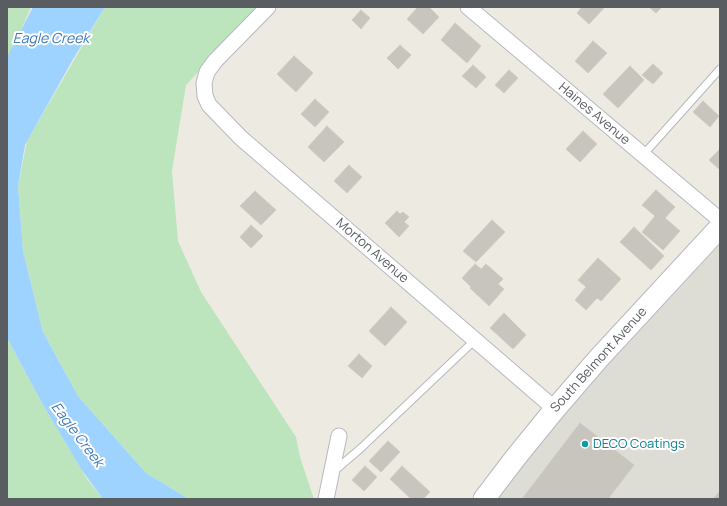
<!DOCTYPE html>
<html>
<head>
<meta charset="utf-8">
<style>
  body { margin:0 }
  #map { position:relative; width:727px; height:506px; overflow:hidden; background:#edeae1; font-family:Manrope,sans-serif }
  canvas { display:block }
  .frame { position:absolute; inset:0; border:8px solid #595d62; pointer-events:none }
</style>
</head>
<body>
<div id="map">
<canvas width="727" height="506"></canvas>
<div class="frame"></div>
</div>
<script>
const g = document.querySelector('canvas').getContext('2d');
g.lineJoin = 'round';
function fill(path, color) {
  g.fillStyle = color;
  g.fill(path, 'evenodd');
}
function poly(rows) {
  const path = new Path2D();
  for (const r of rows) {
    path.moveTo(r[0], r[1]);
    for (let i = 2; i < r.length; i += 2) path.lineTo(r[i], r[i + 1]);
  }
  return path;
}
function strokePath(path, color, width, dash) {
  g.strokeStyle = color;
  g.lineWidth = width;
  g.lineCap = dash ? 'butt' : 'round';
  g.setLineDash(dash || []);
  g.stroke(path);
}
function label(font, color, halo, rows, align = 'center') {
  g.font = font + ' Manrope,sans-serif';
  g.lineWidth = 4;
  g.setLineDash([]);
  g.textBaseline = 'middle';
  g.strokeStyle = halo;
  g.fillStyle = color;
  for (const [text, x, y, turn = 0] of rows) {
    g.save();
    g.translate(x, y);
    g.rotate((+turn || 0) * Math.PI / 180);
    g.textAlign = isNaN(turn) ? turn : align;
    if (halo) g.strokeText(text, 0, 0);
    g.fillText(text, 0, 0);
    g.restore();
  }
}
fill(poly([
  [720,240,720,499,497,499,565,411,624,343]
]), '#dddcd5');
fill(poly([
  [7,7,31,7,7,62],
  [105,7,260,7,186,85,172,171,178,241,201,292,296,437,300,457,314,499,189,499,146,473,78,396,43,332,23,251,18,186,27,141],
  [7,338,43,405,87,479,103,499,7,499]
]), '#bce5bd');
fill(poly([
  [33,7,105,7,72,61,25,145,18,186,23,251,43,332,78,396,146,473,189,499,103,499,81,469,43,405,7,338,7,57]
]), '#9fd3ff');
const building = poly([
  [418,7,429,7,439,17,423,34,407,19,418,7],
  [582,7,605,7,589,24,577,13,582,7],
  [649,7,662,7,656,13,649,7],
  [361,10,370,18,361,29,352,20,361,10],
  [455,23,481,46,467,63,441,40,455,23],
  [593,41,607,53,588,73,575,61,593,41],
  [400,45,411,55,398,69,387,58,400,45],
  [294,56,313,73,296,92,277,74,294,56],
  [653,64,663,73,653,84,642,75,653,64],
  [473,65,486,77,476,88,462,76,473,65],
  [630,66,644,80,618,108,603,94,630,66],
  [509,70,518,78,504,93,495,85,509,70],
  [315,99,329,112,315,127,301,114,315,99],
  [703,101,719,116,710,127,693,112,703,101],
  [327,126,344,142,324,162,308,147,327,126],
  [583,131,597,144,580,162,566,149,583,131],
  [720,149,720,170,709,160,720,149],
  [349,165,362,177,347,193,334,181,349,165],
  [656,190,675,207,665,218,680,231,663,250,642,232,655,216,642,205,656,190],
  [255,191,276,210,261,225,240,206,255,191],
  [397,211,400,214,403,212,409,217,404,222,409,226,399,237,385,223,397,211],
  [492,220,505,232,476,262,463,251,492,220],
  [251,225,263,236,251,248,240,237,251,225],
  [634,227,664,256,651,270,620,242,634,227],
  [598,258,621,279,601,301,597,298,586,310,575,300,586,287,578,280,598,258],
  [475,264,481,269,486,264,503,279,498,284,504,289,489,306,470,288,471,287,462,278,475,264],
  [391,307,407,322,385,346,369,331,391,307],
  [504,313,526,335,513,349,490,328,504,313],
  [359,354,372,366,362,378,348,366,359,354],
  [580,423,634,465,608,499,522,499,580,423],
  [388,441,400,452,381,472,369,461,388,441],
  [365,466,377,477,364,491,352,480,365,466],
  [402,466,430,492,423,499,411,499,390,479,402,466],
  [720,491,720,499,713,499,720,491]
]);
fill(building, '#c8c4be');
strokePath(building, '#d1ccbf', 1);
const service = poly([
  [643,155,720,69],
  [333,472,360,449,475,340]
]);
const minor = poly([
  [268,7,215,61,207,72,204,83,205,96,209,105,241,138,555,409],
  [468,7,720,220],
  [326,499,339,436]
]);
const secondary = poly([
  [484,499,516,457,555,409,599,358,720,227]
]);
strokePath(service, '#b6b9be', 9);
strokePath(minor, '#b6b9be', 17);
strokePath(secondary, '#b7bac0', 23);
strokePath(service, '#fff', 7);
strokePath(minor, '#fff', 15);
strokePath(secondary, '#fff', 21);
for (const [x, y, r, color] of [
  [585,444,4,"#0f9aa8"]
]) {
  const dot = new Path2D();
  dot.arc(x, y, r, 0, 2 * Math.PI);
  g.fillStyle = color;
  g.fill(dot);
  strokePath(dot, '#fff', 1.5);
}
label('13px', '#595d62', '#fff', [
  ["Haines Avenue",594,114,40],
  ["Morton Avenue",372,251,41],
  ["South Belmont Avenue",599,360,-48]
]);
label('13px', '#0d838f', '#fff', [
  ["DECO Coatings",593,444]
], 'left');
label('italic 14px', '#3e78bb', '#fff', [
  ["Eagle Creek",51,39],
  ["Eagle Creek",77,435,53]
]);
</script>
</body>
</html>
